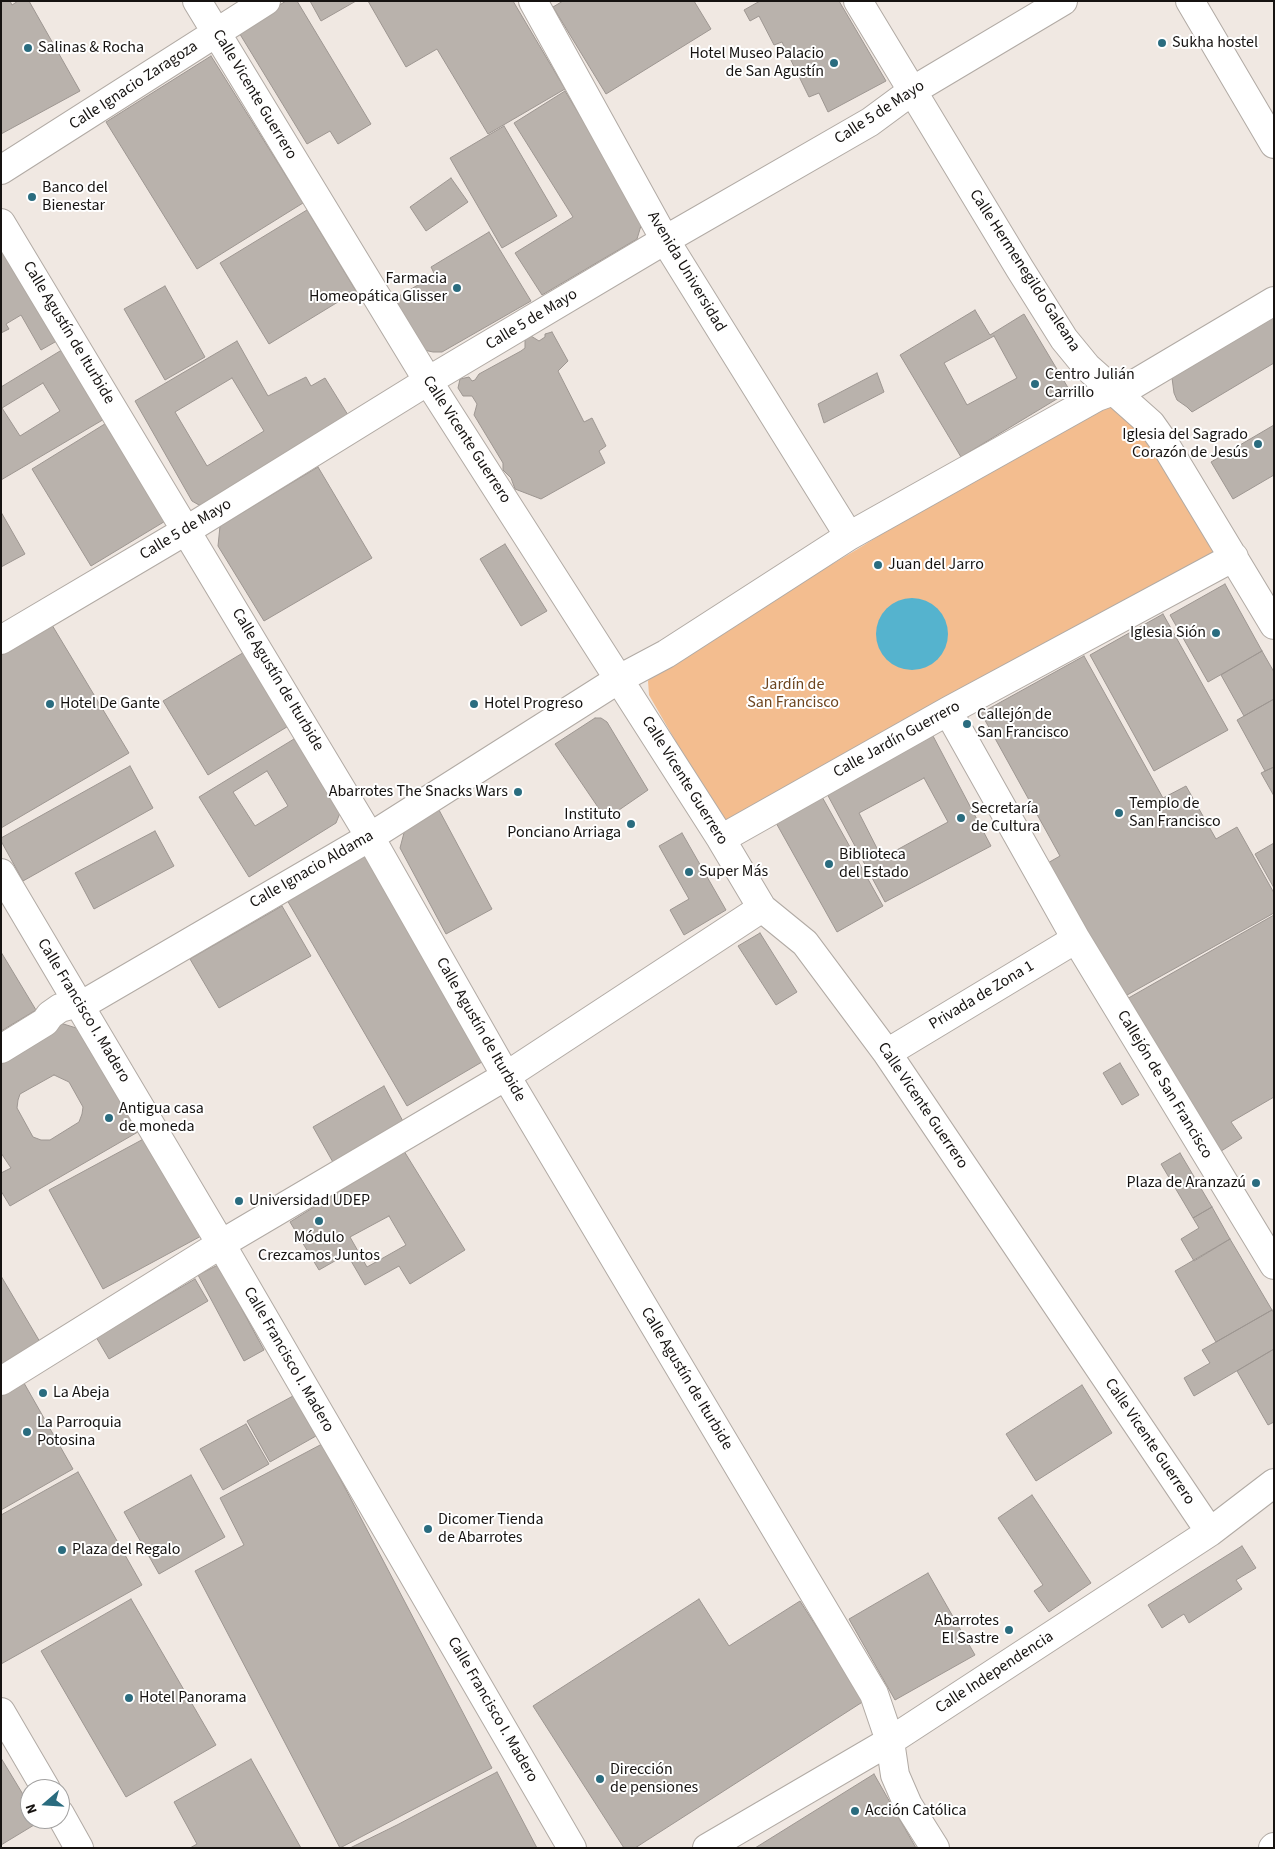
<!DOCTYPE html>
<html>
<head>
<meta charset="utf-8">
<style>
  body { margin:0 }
  #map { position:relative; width:1275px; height:1849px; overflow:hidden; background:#f0e8e2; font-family:"Source Sans 3",sans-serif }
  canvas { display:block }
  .frame { position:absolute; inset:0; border:2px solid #161311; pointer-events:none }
  .north { position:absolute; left:20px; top:1779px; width:50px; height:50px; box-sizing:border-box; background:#fff; border:1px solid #a2a1a0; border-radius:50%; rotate:251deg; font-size:14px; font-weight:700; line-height:20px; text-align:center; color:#161311 }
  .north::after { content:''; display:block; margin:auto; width:18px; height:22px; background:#2a6c7f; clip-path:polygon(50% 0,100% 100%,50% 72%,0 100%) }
</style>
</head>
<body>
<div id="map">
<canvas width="1275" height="1849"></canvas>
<div class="frame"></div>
<div class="north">N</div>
</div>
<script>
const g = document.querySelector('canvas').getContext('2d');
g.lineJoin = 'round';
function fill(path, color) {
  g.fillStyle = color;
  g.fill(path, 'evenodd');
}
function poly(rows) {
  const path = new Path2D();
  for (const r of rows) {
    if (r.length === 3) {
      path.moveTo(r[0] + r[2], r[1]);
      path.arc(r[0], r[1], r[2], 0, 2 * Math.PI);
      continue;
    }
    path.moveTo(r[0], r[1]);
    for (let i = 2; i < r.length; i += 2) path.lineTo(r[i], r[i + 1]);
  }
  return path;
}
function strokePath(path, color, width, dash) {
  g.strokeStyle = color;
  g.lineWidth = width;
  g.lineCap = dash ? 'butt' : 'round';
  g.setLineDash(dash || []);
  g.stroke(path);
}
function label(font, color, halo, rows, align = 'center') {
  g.font = font + ' "Source Sans 3",sans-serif';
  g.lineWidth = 4;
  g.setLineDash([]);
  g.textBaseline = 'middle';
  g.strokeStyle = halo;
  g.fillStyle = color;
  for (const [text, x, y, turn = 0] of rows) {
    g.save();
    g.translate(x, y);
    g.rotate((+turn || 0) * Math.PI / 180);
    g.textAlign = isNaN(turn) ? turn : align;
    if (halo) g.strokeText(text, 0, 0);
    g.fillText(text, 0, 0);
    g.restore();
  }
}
fill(poly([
  [1099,400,1124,404,1218,555,757,827,721,820,649,695,648,681,657,667,856,550]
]), '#f3bd8f');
fill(poly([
  [912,634,36]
]), '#55b3ce');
const building = poly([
  [1,1,10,1,12,5,18,1,29,1,80,91,1,134,1,1],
  [286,1,297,1,371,124,338,144,330,131,307,144,238,31,286,1],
  [310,1,356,1,321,21,310,1],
  [368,1,513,1,565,89,488,134,437,49,406,67,368,1],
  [563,1,694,1,711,29,606,94,553,7,563,1],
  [760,1,839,1,886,81,828,112,819,93,809,97,782,42,774,45,759,16,750,21,744,10,760,1],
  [211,56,303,203,197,269,106,122,211,56],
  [565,91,643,219,637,239,542,295,515,253,573,217,514,123,565,91],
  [504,126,557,216,502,248,450,158,504,126],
  [451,178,468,202,426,231,410,207,451,178],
  [307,210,356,291,269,344,220,263,307,210],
  [1,232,62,338,41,350,21,315,6,324,9,329,1,333,1,232],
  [489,232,531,301,442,352,433,352,424,350,394,299,435,275,431,267,489,232],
  [165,286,205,357,165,380,124,309,165,286],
  [975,310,990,335,1024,314,1070,391,961,457,900,355,975,310],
  [994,336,1017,378,967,405,944,363,994,336],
  [1274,310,1274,363,1192,412,1187,407,1177,400,1174,393,1172,378,1167,371,1274,310],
  [552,332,568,361,558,371,584,422,592,418,606,446,599,451,605,463,541,499,515,489,511,478,503,470,503,463,474,415,477,404,472,396,463,396,458,388,460,379,469,377,472,381,475,380,479,374,521,351,525,348,525,340,527,337,531,336,539,341,545,337,545,334,552,332],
  [237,341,268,396,306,377,311,386,325,378,348,415,204,505,199,505,192,501,135,401,237,341],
  [232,378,264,431,207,466,175,412,232,378],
  [65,348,106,418,1,480,1,387,65,348],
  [43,383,60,411,20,436,2,408,43,383],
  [877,373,884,392,824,423,818,404,877,373],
  [108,422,167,520,91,566,32,469,108,422],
  [1274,425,1274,475,1233,499,1211,462,1274,425],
  [318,467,372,558,264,621,218,546,220,526,318,467],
  [1,512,25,554,1,567,1,512],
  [505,544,547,611,521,626,480,559,505,544],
  [1225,584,1262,651,1208,682,1170,615,1225,584],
  [1163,614,1228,730,1154,771,1090,655,1163,614],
  [52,625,129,753,1,828,1,655,52,625],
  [251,648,295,722,208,775,163,701,251,648],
  [1262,651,1274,672,1274,699,1244,716,1221,675,1262,651],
  [1084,656,1163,798,1186,786,1216,839,1237,827,1274,893,1274,913,1120,999,1046,864,1060,856,981,713,1084,656],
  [1274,699,1274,767,1265,771,1237,720,1274,699],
  [595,718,601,718,607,722,648,790,606,819,555,744,595,718],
  [933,736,991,846,885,902,826,792,933,736],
  [924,778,948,822,882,858,859,813,924,778],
  [294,739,342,808,336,823,249,877,199,797,294,739],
  [267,771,288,806,255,826,233,792,267,771],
  [130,766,153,808,23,881,1,841,1,838,130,766],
  [1274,767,1274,796,1261,773,1274,767],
  [821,795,883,906,837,932,775,821,821,795],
  [439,810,492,909,446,934,400,848,405,829,439,810],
  [155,831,174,866,94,909,75,873,155,831],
  [682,833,726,910,684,935,670,910,689,899,659,846,682,833],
  [1274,843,1274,888,1255,854,1274,843],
  [366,853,487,1059,407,1106,287,900,366,853],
  [282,906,311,956,219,1008,190,959,282,906],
  [1274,915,1274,1097,1231,1122,1242,1138,1218,1153,1125,1000,1274,915],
  [760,933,797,992,776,1005,738,946,760,933],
  [1,952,36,1010,1,1031,1,952],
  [57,1022,86,1031,143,1129,10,1206,1,1191,1,1173,11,1168,1,1153,1,1056,57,1022],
  [54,1075,69,1082,83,1107,82,1114,79,1122,50,1140,41,1140,33,1137,17,1108,18,1100,20,1094,54,1075],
  [1120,1063,1139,1095,1122,1105,1103,1073,1120,1063],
  [384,1086,405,1125,334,1164,313,1127,384,1086],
  [149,1136,203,1235,103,1289,49,1190,149,1136],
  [404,1151,465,1250,410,1284,399,1266,365,1285,347,1254,319,1270,290,1222,404,1151],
  [389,1216,406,1245,367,1267,350,1237,389,1216],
  [1180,1153,1212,1207,1193,1218,1161,1164,1180,1153],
  [1212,1207,1230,1239,1194,1261,1181,1239,1199,1228,1193,1218,1212,1207],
  [1230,1239,1272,1310,1216,1342,1175,1271,1230,1239],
  [218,1265,264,1350,244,1361,198,1275,218,1265],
  [1,1276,40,1342,1,1365,1,1276],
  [195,1279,208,1301,109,1359,96,1337,195,1279],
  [1272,1310,1274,1313,1274,1349,1194,1396,1184,1378,1210,1363,1202,1350,1272,1310],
  [1274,1349,1274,1422,1268,1425,1237,1371,1274,1349],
  [24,1383,73,1469,1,1510,1,1396,24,1383],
  [1082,1385,1112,1433,1036,1481,1006,1434,1082,1385],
  [293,1396,316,1436,270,1462,247,1421,293,1396],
  [246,1424,269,1464,223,1490,200,1449,246,1424],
  [322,1444,492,1768,340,1848,195,1571,244,1545,220,1498,322,1444],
  [78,1472,142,1585,1,1664,1,1515,78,1472],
  [191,1475,225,1537,159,1574,124,1512,191,1475],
  [1032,1495,1091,1583,1049,1612,1034,1591,1043,1585,998,1518,1032,1495],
  [1242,1546,1256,1568,1236,1580,1242,1589,1189,1623,1184,1614,1162,1628,1148,1605,1242,1546],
  [928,1573,975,1655,895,1700,849,1619,928,1573],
  [131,1599,216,1745,126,1797,41,1651,131,1599],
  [699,1599,729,1646,800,1601,864,1701,635,1848,624,1848,533,1706,699,1599],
  [1,1758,30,1806,30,1819,38,1819,39,1822,1,1845,1,1758],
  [251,1759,301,1848,190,1848,197,1844,174,1802,251,1759],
  [497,1772,537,1848,350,1848,397,1825,497,1772],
  [874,1774,916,1848,755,1848,874,1774]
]);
fill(building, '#b9b2ac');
strokePath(building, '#9d9691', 1);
const street = poly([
  [197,1,428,381,721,839,762,908,805,943,887,1053,1210,1532],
  [533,1,665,240,849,536],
  [858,1,1020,269,1064,339,1087,367,1151,424,1163,441,1274,625],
  [1190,1,1274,144],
  [1,170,266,1],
  [1,223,370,837,506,1076,874,1694,890,1741,895,1775,908,1805,935,1848],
  [1,640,187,530,428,381,665,240,870,122,912,91,1063,1],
  [954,722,1076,939,1274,1265],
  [721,839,950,710,1234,557],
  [1,873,221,1244,572,1848],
  [1,1049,45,1022,50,1015,60,1008,71,1005,80,1006,370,837,619,679,666,654,849,536,1097,397,1136,383,1274,301],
  [887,1053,1076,939],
  [1,1381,221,1244,506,1076,762,908],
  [1,1712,46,1789],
  [60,1814,79,1848],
  [707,1848,890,1741,1210,1532,1274,1483],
  [1273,1848,1274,1847]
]);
strokePath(street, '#b1aaa4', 30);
strokePath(street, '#fff', 28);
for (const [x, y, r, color] of [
  [1162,43,5,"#2a6c7f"],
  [28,48,5,"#2a6c7f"],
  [834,63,5,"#2a6c7f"],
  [32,197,5,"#2a6c7f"],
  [457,288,5,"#2a6c7f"],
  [1035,384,5,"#2a6c7f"],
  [1258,444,5,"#2a6c7f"],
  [878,565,5,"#2a6c7f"],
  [1216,633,5,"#2a6c7f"],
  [50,704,5,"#2a6c7f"],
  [474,704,5,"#2a6c7f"],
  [967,724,5,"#2a6c7f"],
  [518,792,5,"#2a6c7f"],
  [1119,813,5,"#2a6c7f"],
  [961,818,5,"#2a6c7f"],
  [631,824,5,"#2a6c7f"],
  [829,864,5,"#2a6c7f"],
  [689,872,5,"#2a6c7f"],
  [109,1118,5,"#2a6c7f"],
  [1256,1183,5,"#2a6c7f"],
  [239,1201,5,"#2a6c7f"],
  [319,1221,5,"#2a6c7f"],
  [43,1393,5,"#2a6c7f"],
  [27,1432,5,"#2a6c7f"],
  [428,1529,5,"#2a6c7f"],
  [62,1550,5,"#2a6c7f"],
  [1009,1630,5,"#2a6c7f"],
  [129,1698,5,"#2a6c7f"],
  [600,1779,5,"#2a6c7f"],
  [855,1811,5,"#2a6c7f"]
]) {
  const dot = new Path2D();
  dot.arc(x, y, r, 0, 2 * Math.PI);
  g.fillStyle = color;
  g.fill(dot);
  strokePath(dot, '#fff', 2);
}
label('16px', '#161311', '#fff', [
  ["Sukha hostel",1172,43],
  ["Salinas & Rocha",38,48],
  ["Hotel Museo Palacio",824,54,"right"],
  ["de San Agustín",824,72,"right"],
  ["Banco del",42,188],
  ["Bienestar",42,206],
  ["Farmacia",447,279,"right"],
  ["Homeopática Glisser",447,297,"right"],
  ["Centro Julián",1045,375],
  ["Carrillo",1045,393],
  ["Iglesia del Sagrado",1248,435,"right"],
  ["Corazón de Jesús",1248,453,"right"],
  ["Juan del Jarro",888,565],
  ["Iglesia Sión",1206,633,"right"],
  ["Hotel De Gante",60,704],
  ["Hotel Progreso",484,704],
  ["Callejón de",977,715],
  ["San Francisco",977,733],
  ["Abarrotes The Snacks Wars",508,792,"right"],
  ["Templo de",1129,804],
  ["San Francisco",1129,822],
  ["Secretaría",971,809],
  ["de Cultura",971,827],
  ["Instituto",621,815,"right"],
  ["Ponciano Arriaga",621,833,"right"],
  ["Biblioteca",839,855],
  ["del Estado",839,873],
  ["Super Más",699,872],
  ["Antigua casa",119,1109],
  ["de moneda",119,1127],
  ["Plaza de Aranzazú",1246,1183,"right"],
  ["Universidad UDEP",249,1201],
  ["Módulo",319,1238,"center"],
  ["Crezcamos Juntos",319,1256,"center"],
  ["La Abeja",53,1393],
  ["La Parroquia",37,1423],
  ["Potosina",37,1441],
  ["Dicomer Tienda",438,1520],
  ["de Abarrotes",438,1538],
  ["Plaza del Regalo",72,1550],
  ["Abarrotes",999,1621,"right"],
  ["El Sastre",999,1639,"right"],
  ["Hotel Panorama",139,1698],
  ["Dirección",610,1770],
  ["de pensiones",610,1788],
  ["Acción Católica",865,1811]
], 'left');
label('16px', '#161311', '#fff', [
  ["Calle Ignacio Zaragoza",134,86,-33],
  ["Calle Vicente Guerrero",254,95,59],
  ["Calle 5 de Mayo",880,113,-33],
  ["Calle Hermenegildo Galeana",1024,271,57],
  ["Avenida Universidad",686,272,59],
  ["Calle 5 de Mayo",532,320,-31],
  ["Calle Agustín de Iturbide",68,333,59],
  ["Calle Vicente Guerrero",466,440,57],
  ["Calle 5 de Mayo",186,530,-31],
  ["Calle Agustín de Iturbide",277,680,59],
  ["Calle Jardín Guerrero",897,740,-29],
  ["Calle Vicente Guerrero",684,781,58],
  ["Calle Ignacio Aldama",312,870,-30],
  ["Privada de Zona 1",982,996,-31],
  ["Calle Francisco I. Madero",83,1011,59],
  ["Calle Agustín de Iturbide",480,1030,60],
  ["Callejón de San Francisco",1164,1085,59],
  ["Calle Vicente Guerrero",922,1106,56],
  ["Calle Francisco I. Madero",288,1360,60],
  ["Calle Agustín de Iturbide",686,1379,59],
  ["Calle Vicente Guerrero",1149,1442,56],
  ["Calle Independencia",995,1673,-33],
  ["Calle Francisco I. Madero",492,1710,60]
]);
label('16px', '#6d451f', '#fff', [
  ["Jardín de",793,685],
  ["San Francisco",793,703]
]);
</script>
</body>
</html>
